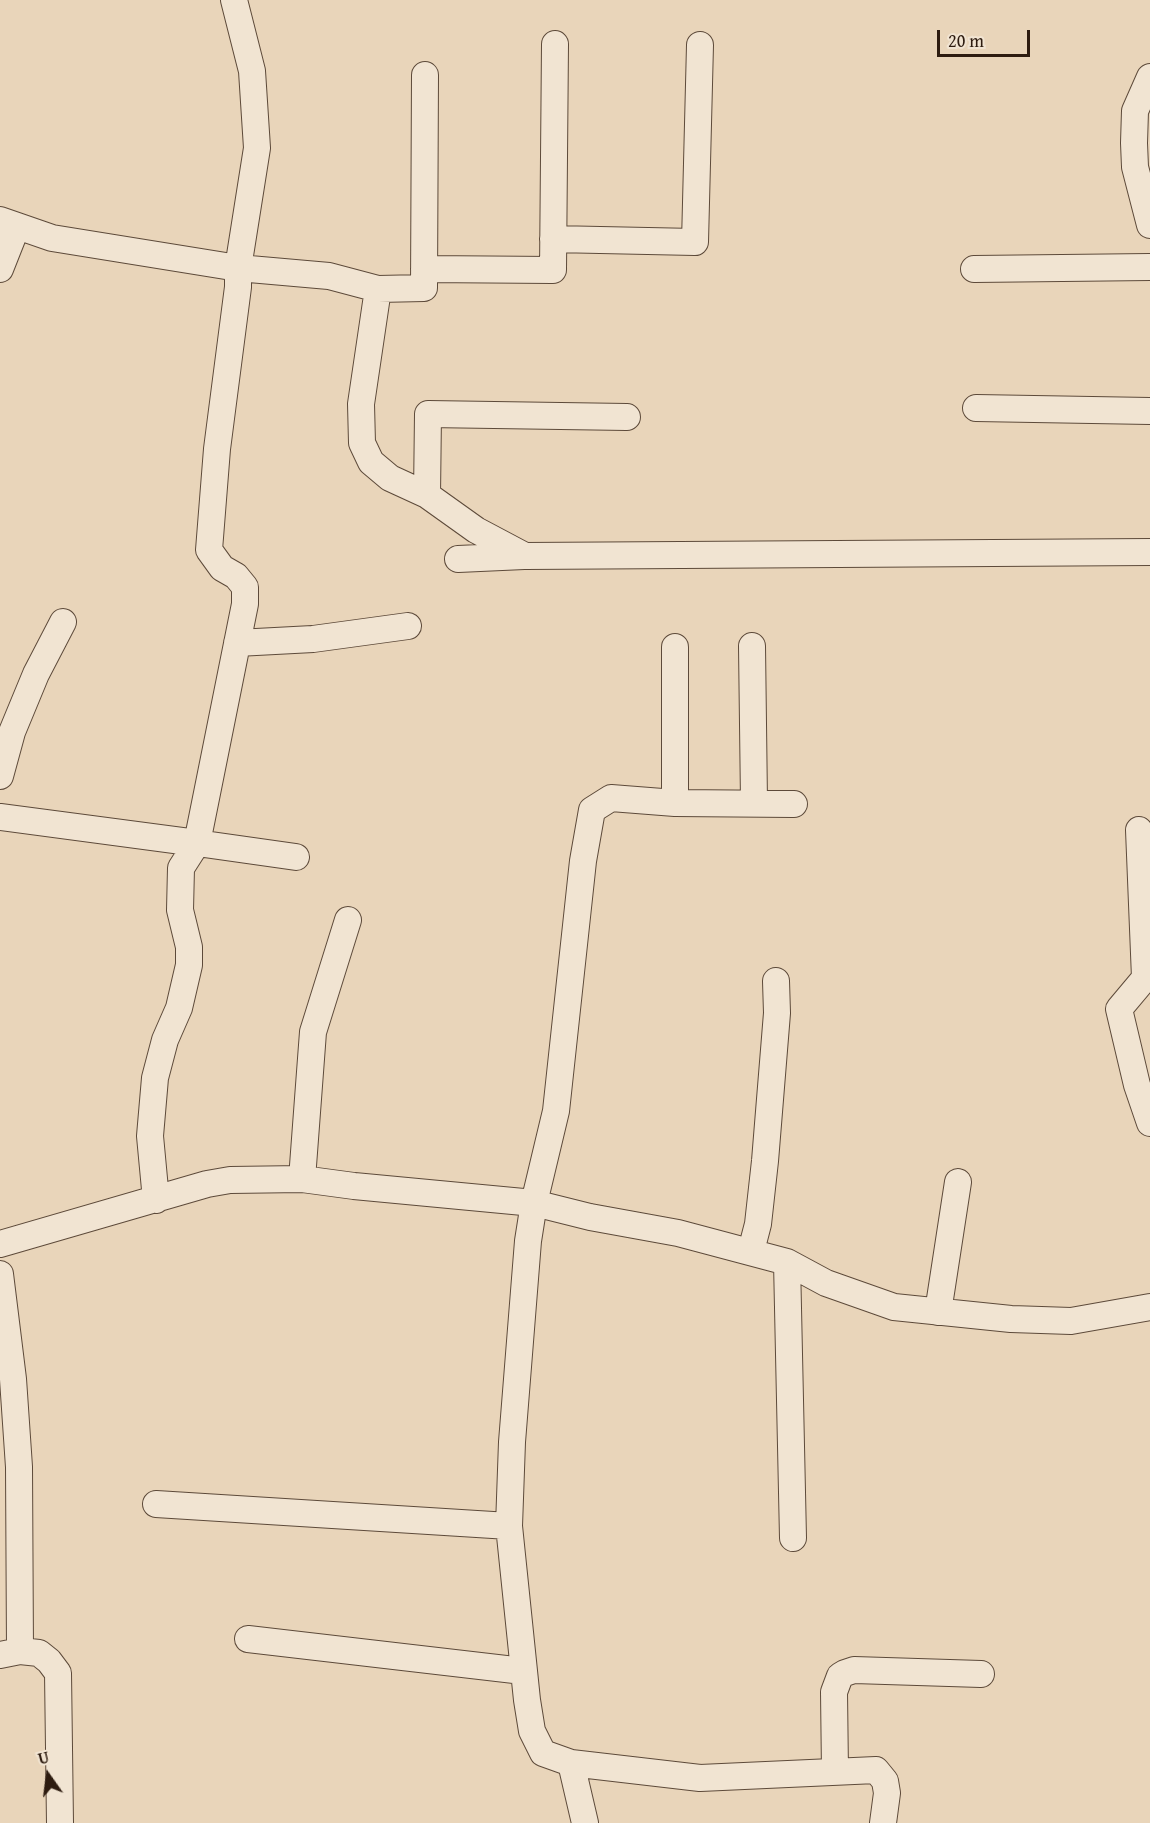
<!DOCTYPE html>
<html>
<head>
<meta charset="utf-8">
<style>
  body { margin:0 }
  #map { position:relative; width:1150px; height:1823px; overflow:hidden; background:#e9d5ba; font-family:"Gentium Book Plus",serif }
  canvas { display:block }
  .north { position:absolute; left:18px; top:1745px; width:60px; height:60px; -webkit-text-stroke:4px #f1e4d2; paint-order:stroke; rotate:346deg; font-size:16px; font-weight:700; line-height:24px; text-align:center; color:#2e1c10 }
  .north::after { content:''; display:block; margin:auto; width:21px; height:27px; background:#2e1c10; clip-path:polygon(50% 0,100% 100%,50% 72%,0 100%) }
  .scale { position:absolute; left:937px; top:30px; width:93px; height:27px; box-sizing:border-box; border:3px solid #2e1c10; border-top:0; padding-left:8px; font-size:18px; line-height:21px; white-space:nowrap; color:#2e1c10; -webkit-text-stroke:4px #f1e4d2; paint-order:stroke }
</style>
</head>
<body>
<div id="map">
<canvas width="1150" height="1823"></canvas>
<div class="north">U</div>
<div class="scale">20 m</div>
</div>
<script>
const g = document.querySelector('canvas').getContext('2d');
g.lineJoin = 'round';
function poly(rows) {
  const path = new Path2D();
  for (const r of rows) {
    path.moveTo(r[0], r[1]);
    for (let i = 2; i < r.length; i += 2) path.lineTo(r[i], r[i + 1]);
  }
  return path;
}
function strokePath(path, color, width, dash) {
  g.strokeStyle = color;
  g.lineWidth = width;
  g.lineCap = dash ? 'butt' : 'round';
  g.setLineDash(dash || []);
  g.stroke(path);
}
const minor = poly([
  [1150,77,1135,111,1134,143,1135,167,1150,225],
  [0,220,52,238,238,268,329,276,378,289,361,404,362,443,371,462,390,478,427,495,476,530,525,556,1150,552],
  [553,239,695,242,700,45],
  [0,269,17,226],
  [424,269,553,270,555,44],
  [974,269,1150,267],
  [378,289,424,288,425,75],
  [976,408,1150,411],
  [427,495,428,414,627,417],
  [458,559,524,556],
  [237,643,313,639,408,626],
  [752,646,754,802],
  [675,647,675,803],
  [0,776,12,732,36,674,63,622],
  [794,804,675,803,611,798,592,810,583,861,556,1111,534,1203,528,1241,512,1442,509,1526,527,1700,532,1731,543,1753,571,1763,700,1778,876,1770,885,1781,887,1793,883,1823],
  [0,817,197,843,245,604,245,587,236,576,222,568,209,550,217,449,238,287,238,268,257,148,252,71,234,0],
  [1139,830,1145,978,1119,1009,1137,1085,1150,1123],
  [302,1179,313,1032,348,920],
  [156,1200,150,1136,155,1078,165,1040,179,1008,189,965,189,947,180,910,181,868,197,843,296,857],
  [0,1244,207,1184,230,1180,302,1179,354,1186,534,1203,590,1217,678,1233,787,1262,826,1283,894,1307,1011,1319,1071,1321,1150,1307],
  [751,1251,758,1224,765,1161,777,1013,776,981],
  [787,1262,793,1538],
  [0,1274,13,1379,19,1467,20,1651],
  [938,1312,958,1182],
  [156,1504,509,1526],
  [248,1639,523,1671],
  [0,1655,20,1651,39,1653,49,1661,58,1673,60,1823],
  [571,1763,585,1823],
  [835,1772,834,1692,840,1676,845,1673,854,1670,981,1674]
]);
strokePath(minor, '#5d4a3a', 28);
strokePath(minor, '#f1e4d2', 26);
</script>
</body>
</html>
